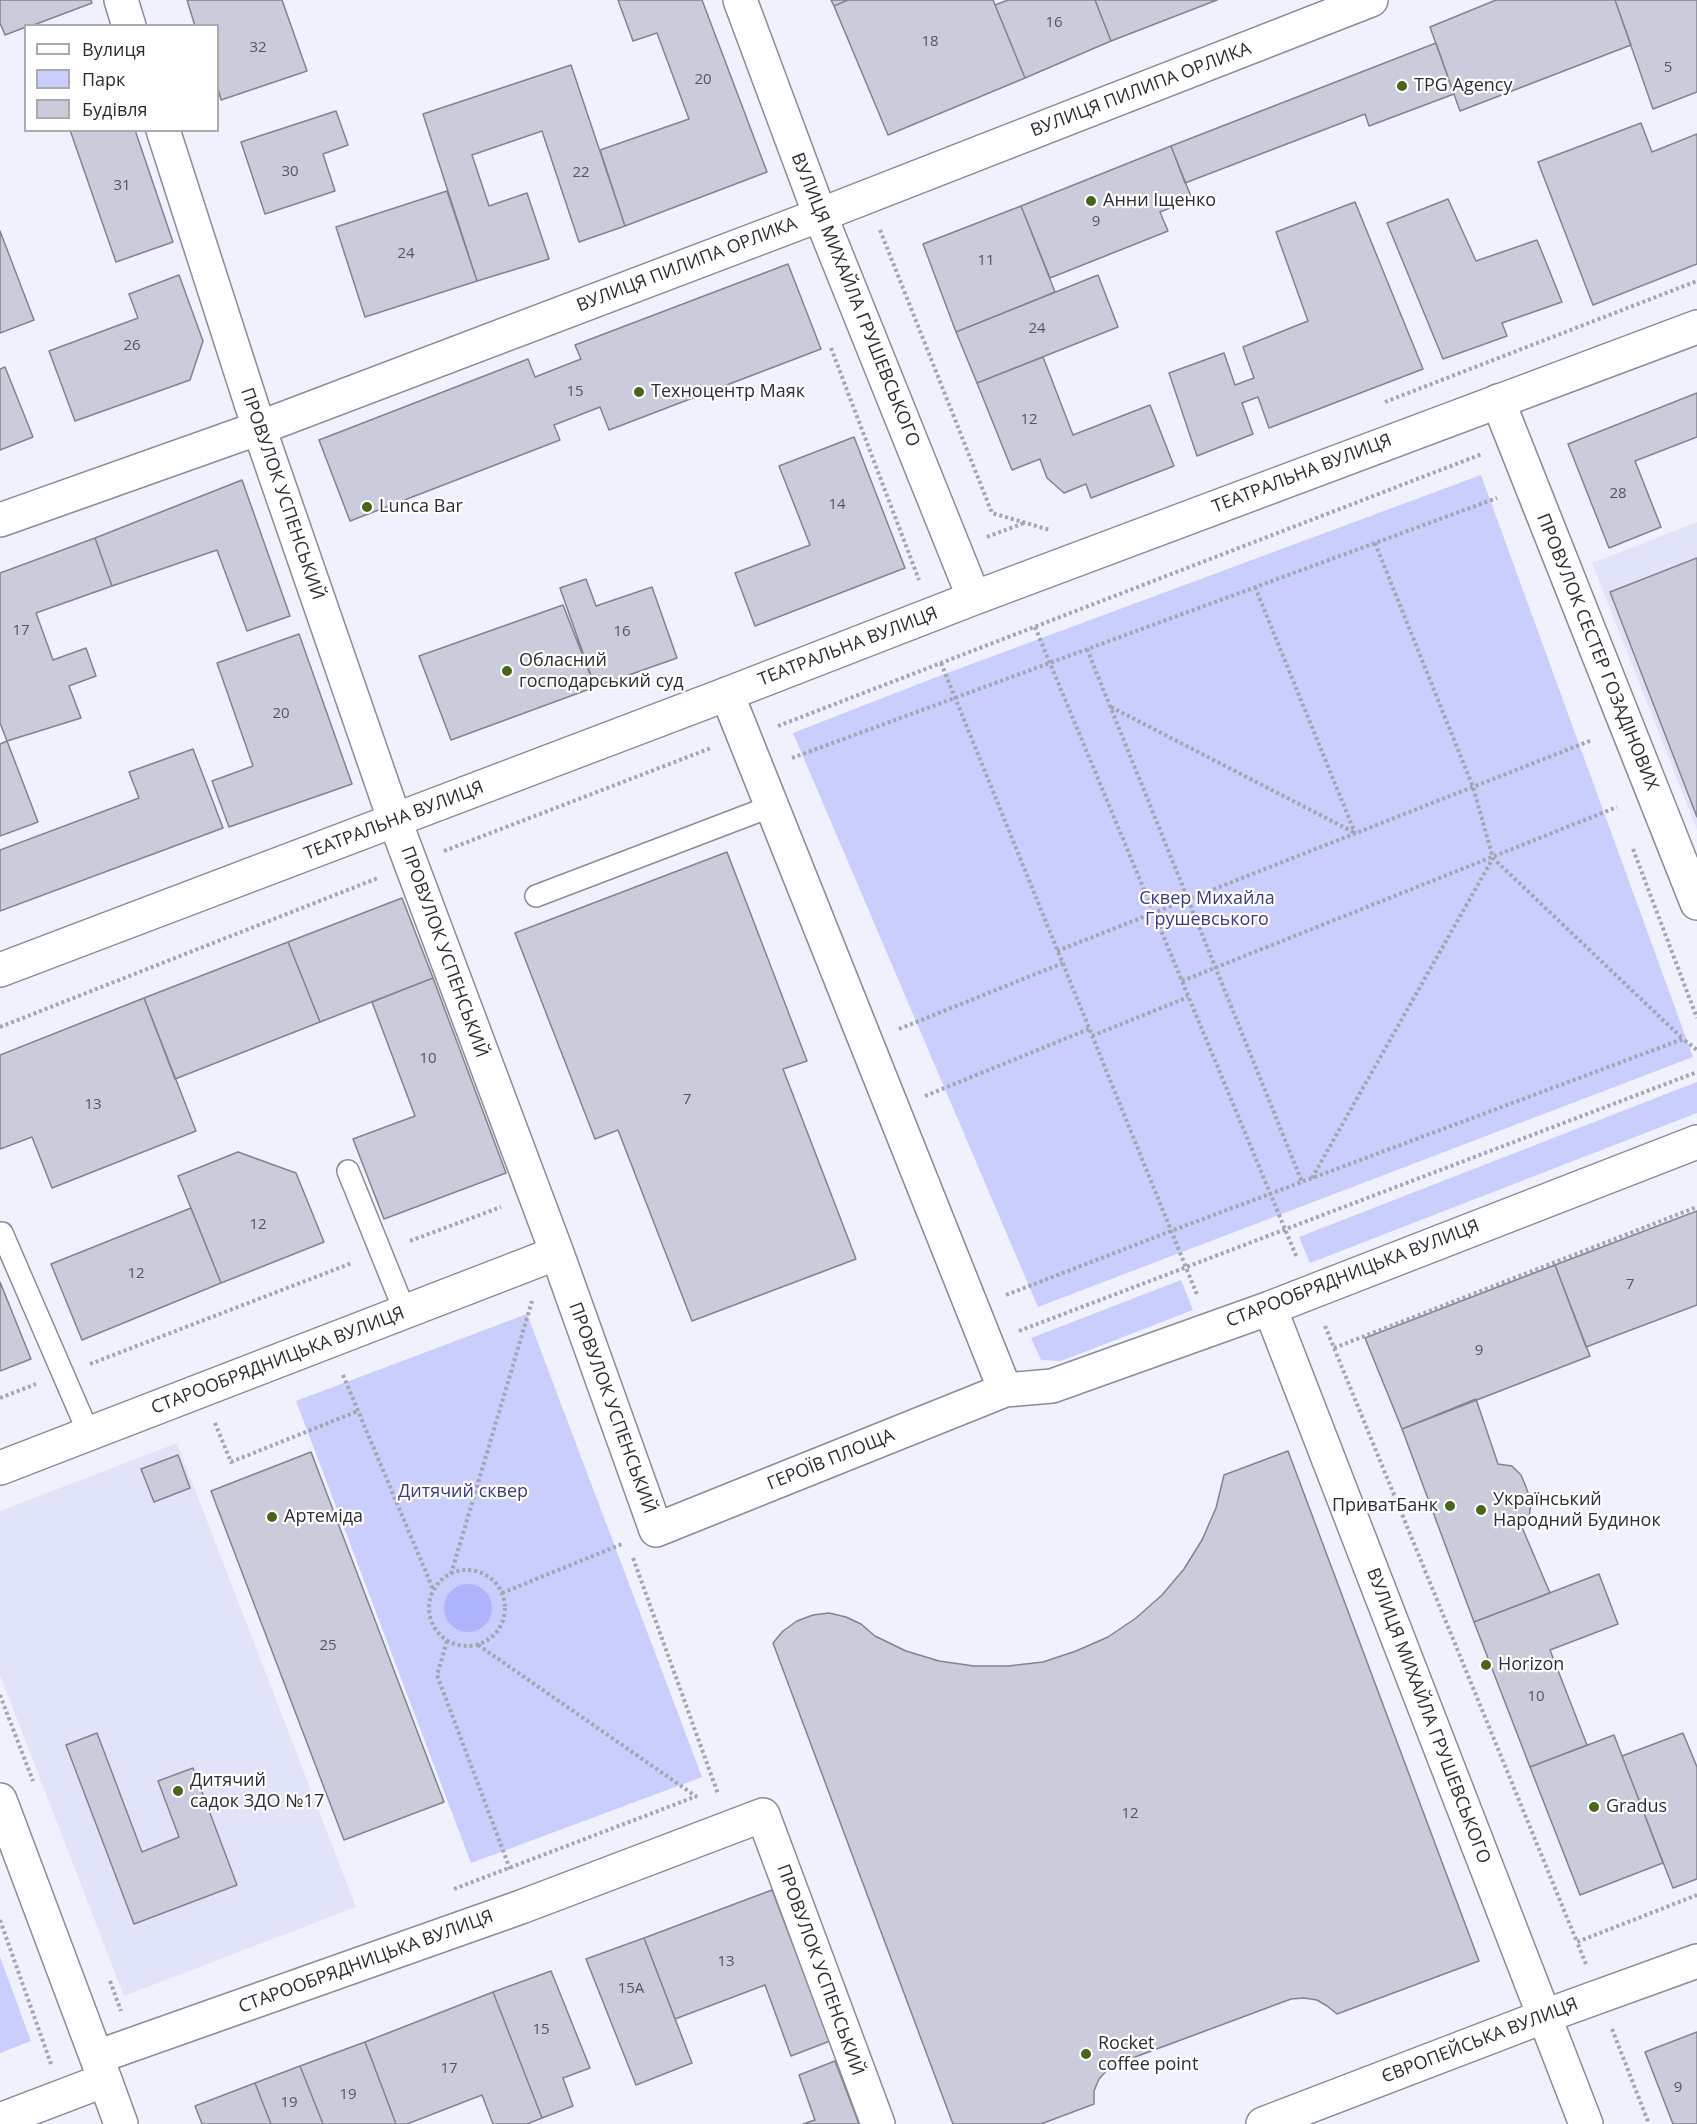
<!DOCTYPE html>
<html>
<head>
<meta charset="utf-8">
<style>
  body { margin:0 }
  #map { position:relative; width:1697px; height:2124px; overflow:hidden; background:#eff1fd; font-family:"Open Sans",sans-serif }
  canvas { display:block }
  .legend { position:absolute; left:24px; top:24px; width:195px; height:108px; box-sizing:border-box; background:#fff; border:2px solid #ababad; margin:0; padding:8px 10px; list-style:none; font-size:18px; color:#2d2e33 }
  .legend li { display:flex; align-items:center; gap:12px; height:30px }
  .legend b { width:30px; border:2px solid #ababad }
</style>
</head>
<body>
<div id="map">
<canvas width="1697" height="2124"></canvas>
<ul class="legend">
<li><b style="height:8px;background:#fff"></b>Вулиця</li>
<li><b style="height:16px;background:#c9cefc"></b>Парк</li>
<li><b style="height:16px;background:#cbccdb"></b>Будівля</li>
</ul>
</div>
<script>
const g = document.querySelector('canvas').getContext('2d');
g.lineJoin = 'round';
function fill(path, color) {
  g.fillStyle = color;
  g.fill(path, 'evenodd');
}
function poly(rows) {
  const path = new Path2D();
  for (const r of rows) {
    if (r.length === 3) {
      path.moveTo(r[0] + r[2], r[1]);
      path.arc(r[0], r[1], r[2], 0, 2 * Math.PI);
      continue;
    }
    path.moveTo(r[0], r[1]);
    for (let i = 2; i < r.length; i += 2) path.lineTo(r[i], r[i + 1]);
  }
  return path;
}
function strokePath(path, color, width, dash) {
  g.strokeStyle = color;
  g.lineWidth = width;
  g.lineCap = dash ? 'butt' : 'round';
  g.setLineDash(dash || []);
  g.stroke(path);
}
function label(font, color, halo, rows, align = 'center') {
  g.font = font + ' "Open Sans",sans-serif';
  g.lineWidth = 4.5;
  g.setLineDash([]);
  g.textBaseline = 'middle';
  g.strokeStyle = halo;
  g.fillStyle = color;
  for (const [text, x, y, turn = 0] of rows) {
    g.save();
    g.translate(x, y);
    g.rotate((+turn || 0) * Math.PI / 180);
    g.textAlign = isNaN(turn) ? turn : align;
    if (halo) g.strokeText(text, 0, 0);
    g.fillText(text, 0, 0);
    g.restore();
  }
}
fill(poly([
  [1697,522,1697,830,1592,563],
  [177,1443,356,1907,124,1996,0,1675,0,1511]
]), '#e1e4f9');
fill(poly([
  [1481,475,1693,1057,1038,1307,793,733,934,678],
  [1697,1082,1697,1113,1310,1263,1299,1237],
  [1181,1280,1193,1310,1061,1361,1041,1360,1031,1338],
  [527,1314,702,1777,471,1863,296,1401],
  [0,1957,31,2041,0,2053]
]), '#c9cefc');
fill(poly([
  [468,1608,24]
]), '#adb4fc');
const building = poly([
  [0,0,91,0,92,3,31,26,26,26,26,27,5,35,0,23,0,0],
  [187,0,282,0,307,71,221,100,218,88,218,26,195,26,187,0],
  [618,0,702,0,767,172,625,226,600,150,689,119,657,33,633,41,618,0],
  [831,0,848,0,834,6,831,0],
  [848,0,993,0,1025,78,888,135,834,6,848,0],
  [1008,0,1095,0,1111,41,1025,78,995,5,1008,0],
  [1095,0,1217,0,1111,41,1095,0],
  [1496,0,1615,0,1631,45,1460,111,1430,27,1496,0],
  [1615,0,1697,0,1697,92,1653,109,1615,0],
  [1436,43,1454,94,1369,126,1365,114,1185,183,1171,146,1436,43],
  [571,65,625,226,579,242,542,131,472,155,489,206,527,193,549,259,477,281,423,114,571,65],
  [336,111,348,145,323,154,335,191,265,214,241,142,336,111],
  [1641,123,1652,152,1697,134,1697,264,1593,305,1538,162,1641,123],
  [70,130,135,130,173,242,116,262,70,130],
  [1171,146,1192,199,1160,212,1168,231,1050,278,1021,206,1171,146],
  [447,191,477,281,365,317,336,227,447,191],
  [1448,199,1476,261,1537,240,1562,302,1502,323,1507,336,1443,359,1387,223,1448,199],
  [1355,202,1423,369,1269,428,1258,397,1242,403,1253,434,1197,456,1169,373,1224,353,1235,385,1254,378,1243,347,1308,321,1276,232,1355,202],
  [1021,206,1055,292,956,332,923,244,1021,206],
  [0,231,34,320,0,333,0,231],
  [788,264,821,349,609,430,600,407,554,425,560,440,350,521,319,440,528,359,535,377,581,359,575,345,788,264],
  [179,275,203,341,190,380,75,421,49,351,138,318,129,294,179,275],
  [1098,275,1118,327,977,383,956,332,1098,275],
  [1043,357,1073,435,1150,405,1174,466,1091,498,1086,484,1064,493,1047,478,1040,459,1012,470,977,383,1043,357],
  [5,367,33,437,0,450,0,369,5,367],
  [1697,393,1697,437,1635,461,1661,527,1609,548,1568,444,1697,393],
  [854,437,905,568,755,626,735,573,810,545,779,466,854,437],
  [242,480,290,616,247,631,217,550,112,586,95,538,242,480],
  [95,538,112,586,36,613,53,660,86,648,96,676,69,686,81,718,7,741,0,723,0,573,95,538],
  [1697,558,1697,817,1610,592,1697,558],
  [586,579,596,606,652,587,677,658,595,687,560,588,586,579],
  [563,605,595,687,451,740,419,656,563,605],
  [299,634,352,784,229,827,212,781,253,766,217,663,299,634],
  [7,741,38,822,0,836,0,744,7,741],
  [193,749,223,828,0,911,0,850,139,798,129,772,193,749],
  [727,852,807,1061,783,1069,856,1259,692,1321,618,1130,595,1139,515,933,727,852],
  [402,898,433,978,320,1022,288,942,402,898],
  [288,942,320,1022,175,1079,144,998,288,942],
  [433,978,506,1173,384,1219,353,1139,415,1116,372,1002,433,978],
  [144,998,196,1131,52,1188,32,1137,0,1149,0,1055,144,998],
  [238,1152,296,1173,324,1242,221,1283,178,1176,238,1152],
  [191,1208,221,1283,82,1340,51,1264,191,1208],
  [1697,1211,1697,1305,1586,1347,1555,1265,1697,1211],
  [1555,1265,1590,1356,1402,1429,1365,1338,1555,1265],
  [0,1282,31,1359,0,1371,0,1282],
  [1476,1399,1498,1464,1512,1466,1521,1475,1526,1487,1531,1502,1529,1518,1521,1525,1550,1593,1474,1622,1402,1429,1476,1399],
  [1288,1451,1479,1961,1337,2014,1327,2006,1317,2000,1304,1998,1291,1999,1119,2063,1108,2069,1099,2079,1094,2091,1094,2104,1041,2124,953,2124,773,1643,783,1631,797,1621,813,1615,829,1613,846,1617,861,1624,875,1636,906,1651,939,1661,974,1666,1008,1666,1043,1662,1076,1651,1108,1637,1136,1618,1162,1595,1184,1569,1202,1540,1216,1508,1224,1475,1288,1451],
  [311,1452,444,1802,344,1840,211,1491,311,1452],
  [178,1455,190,1488,154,1502,141,1469,178,1455],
  [1599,1574,1618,1624,1550,1650,1587,1745,1530,1767,1474,1622,1599,1574],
  [97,1733,142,1852,179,1837,158,1781,193,1768,237,1885,134,1924,66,1745,97,1733],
  [1683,1733,1697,1767,1697,1879,1673,1888,1622,1756,1683,1733],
  [1614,1735,1663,1863,1580,1895,1530,1767,1614,1735],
  [772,1890,830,2041,791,2056,765,1985,675,2019,644,1938,772,1890],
  [644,1938,692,2063,636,2085,586,1959,644,1938],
  [551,1971,590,2068,563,2078,573,2106,542,2118,493,1992,551,1971],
  [493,1992,542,2118,527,2124,493,2124,482,2095,407,2124,396,2124,365,2042,493,1992],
  [1697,2032,1697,2124,1673,2124,1645,2052,1697,2032],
  [365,2042,396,2124,323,2124,300,2066,365,2042],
  [835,2061,859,2124,803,2124,815,2120,799,2075,835,2061],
  [300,2066,323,2124,271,2124,255,2083,300,2066],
  [255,2083,271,2124,202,2124,195,2106,255,2083]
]);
fill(building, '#cbccdb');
strokePath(building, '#818390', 1.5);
const lane = poly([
  [536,896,772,806],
  [348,1171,405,1312],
  [2,1233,89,1434]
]);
const street = poly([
  [121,0,129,26],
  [163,130,259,428,395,821,557,1253,656,1530,1005,1390,1052,1386,1270,1308,1697,1142],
  [1498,401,1697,903],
  [0,520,259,428,820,215,1371,0],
  [727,694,1005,1390],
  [1270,1308,1586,2124],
  [0,1468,557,1253],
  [0,1800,105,2080,0,2120],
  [97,2057,521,1907,763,1815,878,2124],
  [105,2080,121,2124],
  [1263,2124,1545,2016,1697,1961]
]);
const secondary = poly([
  [740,0,820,215,974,598],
  [0,970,727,694,974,598,1697,327]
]);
strokePath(lane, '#8a8c99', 24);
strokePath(street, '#8a8c99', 36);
strokePath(secondary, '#8a8c99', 36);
strokePath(poly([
  [880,230,992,513,1050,530],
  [831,348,919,580],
  [1385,402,1697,281],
  [987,537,1024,523],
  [1375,543,1473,787,1493,858,1683,1039],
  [1255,587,1355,833],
  [1035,627,1297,1258],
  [1087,649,1302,1182],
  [941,663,1198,1297],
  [1111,707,1355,833],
  [778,726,1482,454],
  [792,758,1497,498],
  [1633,849,1697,1018],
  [444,851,711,748],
  [1057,951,1592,740],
  [1182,981,1617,807],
  [0,1027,378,878],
  [899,1029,1063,963],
  [1092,1036,1188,997],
  [925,1096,1089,1029],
  [1312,1178,1493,858],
  [410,1241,501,1207],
  [1006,1295,1171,1231,1683,1039,1697,1050],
  [1325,1326,1577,1942],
  [1019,1331,1697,1072],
  [1334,1348,1697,1207],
  [90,1364,352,1263],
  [343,1375,433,1589],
  [0,1398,36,1384],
  [215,1423,231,1462,358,1411],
  [633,1558,718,1794],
  [467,1608,38],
  [451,1574,532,1301],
  [502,1593,622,1544],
  [447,1641,437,1675,510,1869],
  [478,1645,697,1797],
  [0,1695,33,1781],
  [454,1889,697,1796],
  [0,1920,51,2064],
  [1586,1964,1577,1942,1697,1895],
  [110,1981,121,2011],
  [1612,2029,1649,2124]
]), '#a4a5af', 4, [3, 3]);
strokePath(lane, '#fff', 21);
strokePath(street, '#fff', 33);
strokePath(secondary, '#fff', 33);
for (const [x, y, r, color] of [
  [1402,86,6,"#47661c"],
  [1091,201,6,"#47661c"],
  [639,392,6,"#47661c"],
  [367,507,6,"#47661c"],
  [507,671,6,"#47661c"],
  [1450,1506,6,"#47661c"],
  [1481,1510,6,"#47661c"],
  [272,1517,6,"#47661c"],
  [1486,1665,6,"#47661c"],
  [178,1791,6,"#47661c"],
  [1594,1807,6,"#47661c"],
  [1086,2054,6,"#47661c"]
]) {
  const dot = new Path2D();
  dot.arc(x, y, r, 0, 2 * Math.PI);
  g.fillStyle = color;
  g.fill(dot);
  strokePath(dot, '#fff', 2);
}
label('15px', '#54565d', null, [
  ["16",1054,23],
  ["18",930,42],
  ["32",258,48],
  ["5",1668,68],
  ["20",703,80],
  ["30",290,172],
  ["22",581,173],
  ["31",122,186],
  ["9",1096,222],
  ["24",406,254],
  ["11",986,261],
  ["24",1037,329],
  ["26",132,346],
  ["15",575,392],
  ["12",1029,420],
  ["28",1618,494],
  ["14",837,505],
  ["17",21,631],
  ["16",622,632],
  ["20",281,714],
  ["10",428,1059],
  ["7",687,1100],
  ["13",93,1105],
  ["12",258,1225],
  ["12",136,1274],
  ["7",1630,1285],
  ["9",1479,1351],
  ["25",328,1646],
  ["10",1536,1697],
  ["12",1130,1814],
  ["13",726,1962],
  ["15А",631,1989],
  ["15",541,2030],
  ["17",449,2069],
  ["9",1678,2088],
  ["19",348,2095],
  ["19",289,2103]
]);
label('18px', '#2d2e33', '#fff', [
  ["TPG Agency",1414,86],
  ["Анни Іщенко",1103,201],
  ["Техноцентр Маяк",651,392],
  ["Lunca Bar",379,507],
  ["Обласний",519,661],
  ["господарський суд",519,682],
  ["Український",1493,1500],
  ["Народний Будинок",1493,1521],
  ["ПриватБанк",1438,1506,"right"],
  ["Артеміда",284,1517],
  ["Horizon",1498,1665],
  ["Дитячий",190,1781],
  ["садок ЗДО №17",190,1802],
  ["Gradus",1606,1807],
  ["Rocket",1098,2044],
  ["coffee point",1098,2065]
], 'left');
label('18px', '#2d2e33', '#fff', [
  ["ВУЛИЦЯ ПИЛИПА ОРЛИКА",1141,90,-21],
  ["ВУЛИЦЯ ПИЛИПА ОРЛИКА",687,265,-21],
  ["ВУЛИЦЯ МИХАЙЛА ГРУШЕВСЬКОГО",855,300,68],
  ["ТЕАТРАЛЬНА ВУЛИЦЯ",1302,474,-21],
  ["ПРОВУЛОК УСПЕНСЬКИЙ",282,494,71],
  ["ТЕАТРАЛЬНА ВУЛИЦЯ",848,647,-21],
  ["ПРОВУЛОК СЕСТЕР ГОЗАДІНОВИХ",1597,652,68],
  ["ТЕАТРАЛЬНА ВУЛИЦЯ",394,821,-21],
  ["ПРОВУЛОК УСПЕНСЬКИЙ",444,952,70],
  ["СТАРООБРЯДНИЦЬКА ВУЛИЦЯ",1353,1274,-21],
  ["СТАРООБРЯДНИЦЬКА ВУЛИЦЯ",278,1361,-21],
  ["ПРОВУЛОК УСПЕНСЬКИЙ",612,1408,70],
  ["ГЕРОЇВ ПЛОЩА",831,1460,-22],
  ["ВУЛИЦЯ МИХАЙЛА ГРУШЕВСЬКОГО",1428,1716,69],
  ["СТАРООБРЯДНИЦЬКА ВУЛИЦЯ",366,1962,-20],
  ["ПРОВУЛОК УСПЕНСЬКИЙ",820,1970,70],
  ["ЄВРОПЕЙСЬКА ВУЛИЦЯ",1480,2041,-21]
]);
label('18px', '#3a3889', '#fff', [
  ["Сквер Михайла",1207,899],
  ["Грушевського",1207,920],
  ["Дитячий сквер",463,1492]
]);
</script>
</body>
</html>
